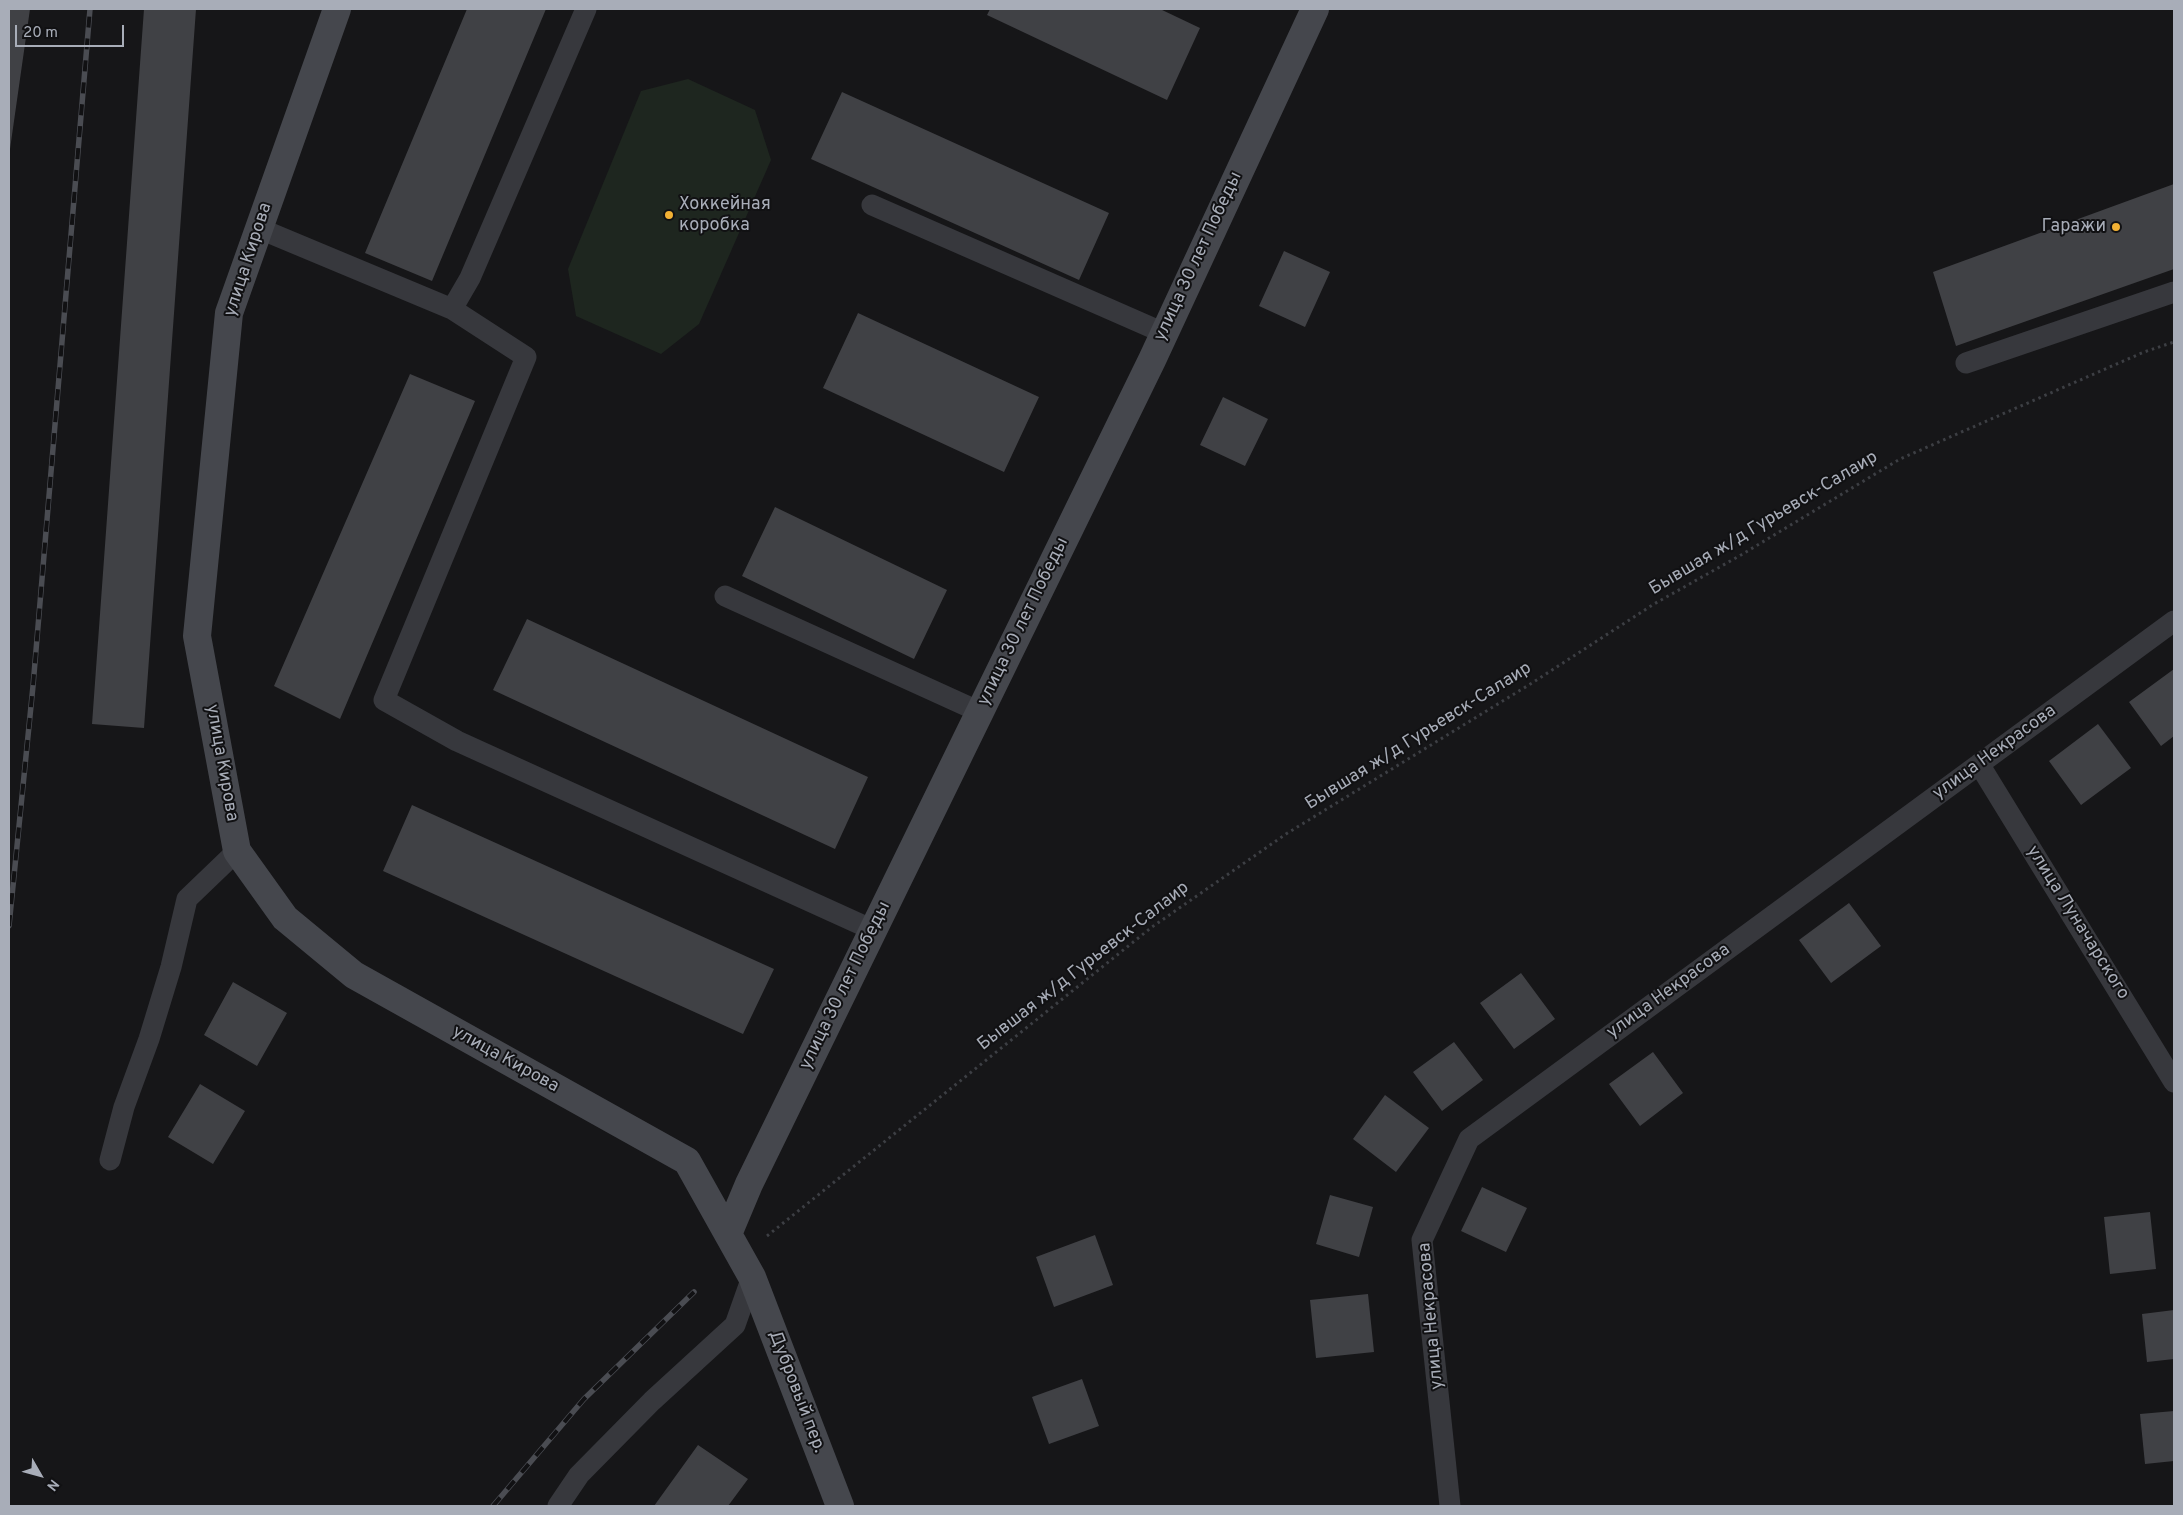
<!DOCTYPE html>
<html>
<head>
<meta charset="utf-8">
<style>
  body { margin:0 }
  #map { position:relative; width:2183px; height:1515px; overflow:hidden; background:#161618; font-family:Overpass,sans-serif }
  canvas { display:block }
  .frame { position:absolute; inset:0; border:10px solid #a8adb8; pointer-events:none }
  .north { position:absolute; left:15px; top:1450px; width:50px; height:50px; -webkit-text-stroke:4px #111113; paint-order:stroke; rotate:128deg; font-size:14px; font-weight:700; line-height:20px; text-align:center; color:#a8adb8 }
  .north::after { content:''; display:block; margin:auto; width:18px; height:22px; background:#a8adb8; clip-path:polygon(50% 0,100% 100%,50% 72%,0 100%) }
  .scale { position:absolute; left:15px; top:25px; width:109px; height:22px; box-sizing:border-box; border:2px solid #a8adb8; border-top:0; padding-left:6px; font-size:15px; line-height:18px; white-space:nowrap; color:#a8adb8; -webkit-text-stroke:4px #111113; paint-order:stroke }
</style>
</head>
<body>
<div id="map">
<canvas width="2183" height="1515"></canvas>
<div class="frame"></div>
<div class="north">N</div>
<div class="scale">20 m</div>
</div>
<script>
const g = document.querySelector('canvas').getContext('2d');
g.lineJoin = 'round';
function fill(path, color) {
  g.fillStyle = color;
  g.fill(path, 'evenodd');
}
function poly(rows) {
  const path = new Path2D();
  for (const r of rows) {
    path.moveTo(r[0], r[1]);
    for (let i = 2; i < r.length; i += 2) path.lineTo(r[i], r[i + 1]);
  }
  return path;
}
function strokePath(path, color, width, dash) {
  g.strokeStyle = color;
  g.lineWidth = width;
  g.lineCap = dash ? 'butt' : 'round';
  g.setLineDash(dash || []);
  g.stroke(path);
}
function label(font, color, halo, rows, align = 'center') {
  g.font = font + ' Overpass,sans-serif';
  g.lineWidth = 4;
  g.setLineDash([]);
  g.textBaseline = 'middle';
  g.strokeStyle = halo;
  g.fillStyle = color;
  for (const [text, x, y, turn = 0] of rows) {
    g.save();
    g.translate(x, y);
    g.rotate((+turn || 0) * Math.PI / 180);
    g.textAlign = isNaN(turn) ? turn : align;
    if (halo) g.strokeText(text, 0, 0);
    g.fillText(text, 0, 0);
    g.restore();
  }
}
fill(poly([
  [688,79,755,110,771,160,699,324,661,354,576,316,568,269,641,91]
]), '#1e261f');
fill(poly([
  [9,9,30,9,10,149,9,149],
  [144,9,196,9,144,728,92,724],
  [467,9,546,9,432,281,365,253],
  [990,9,1160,9,1200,28,1167,100,987,15],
  [842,92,1109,213,1079,280,811,159],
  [2174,184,2174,269,1956,346,1933,272],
  [1284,251,1330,272,1305,327,1259,306],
  [858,313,1039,397,1004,472,823,388],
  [410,374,475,401,340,719,274,686],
  [1223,397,1268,419,1245,466,1200,445],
  [775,507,947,590,914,659,742,576],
  [527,619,868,777,835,849,493,690],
  [2174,669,2174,736,2161,746,2129,702],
  [2098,724,2131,768,2081,805,2049,761],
  [412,805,774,969,743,1034,383,871],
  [1849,903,1881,946,1831,983,1799,940],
  [1521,973,1555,1019,1514,1049,1480,1003],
  [233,982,287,1013,257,1066,204,1035],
  [1454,1042,1483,1080,1442,1111,1413,1072],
  [1653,1052,1683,1093,1640,1126,1609,1084],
  [200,1084,245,1111,213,1164,168,1137],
  [1385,1095,1429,1128,1396,1172,1353,1139],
  [1482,1187,1527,1208,1506,1252,1461,1231],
  [1330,1195,1373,1207,1359,1257,1316,1244],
  [2150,1212,2156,1269,2110,1274,2104,1217],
  [1095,1235,1113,1285,1054,1307,1036,1257],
  [1368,1294,1374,1352,1316,1358,1310,1300],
  [2174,1310,2174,1359,2147,1362,2142,1314],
  [1082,1379,1099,1426,1049,1444,1032,1397],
  [2174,1411,2174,1461,2145,1464,2140,1414],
  [698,1445,748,1479,728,1506,654,1506]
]), '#404145');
strokePath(poly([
  [767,1236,1152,927,1286,834,1532,683,1654,604,1741,555,1900,459,2144,352,2174,342]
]), '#3d3f44', 3, [2.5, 4]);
strokePath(poly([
  [872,205,1164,333],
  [258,228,452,309,526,357,384,700,457,741,873,930],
  [452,309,470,278,586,9],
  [1966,363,2174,292],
  [725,596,980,712],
  [1979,764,2174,1082],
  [110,1160,124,1107,149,1039,171,967,187,899,237,851],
  [558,1506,579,1475,652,1401,735,1325,752,1277],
  [1450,1506,1422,1240,1469,1139,2174,621]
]), '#37383d', 21);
strokePath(poly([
  [337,9,229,313,197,636,237,851,285,918,354,975,687,1161,752,1277,840,1506],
  [728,1234,749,1184,1152,360,1315,9]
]), '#45474d', 28);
const rail = poly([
  [9,926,33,686,90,9],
  [493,1506,584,1399,694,1292]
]);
strokePath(rail, '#4a4c52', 5.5);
strokePath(rail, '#111113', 4, [11]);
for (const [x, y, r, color] of [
  [669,215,5,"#f2b134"],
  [2116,227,5,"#f2b134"]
]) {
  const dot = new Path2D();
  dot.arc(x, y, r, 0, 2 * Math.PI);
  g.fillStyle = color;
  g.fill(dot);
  strokePath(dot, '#111113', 2);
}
label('18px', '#a8adb8', '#111113', [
  ["Хоккейная",679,205],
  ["коробка",679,226],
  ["Гаражи",2106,227,"right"]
], 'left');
label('18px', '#a8adb8', '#111113', [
  ["улица 30 лет Победы",1199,257,-65],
  ["улица Кирова",249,260,-72],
  ["Бывшая ж/д Гурьевск-Салаир",1764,524,-31],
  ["улица 30 лет Победы",1024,622,-64],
  ["Бывшая ж/д Гурьевск-Салаир",1419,737,-32],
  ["улица Некрасова",1995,753,-36],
  ["улица Кирова",221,763,80],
  ["улица Луначарского",2077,923,58],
  ["Бывшая ж/д Гурьевск-Салаир",1084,967,-38],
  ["улица 30 лет Победы",846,986,-64],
  ["улица Некрасова",1669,992,-36],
  ["улица Кирова",505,1060,29],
  ["улица Некрасова",1432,1316,-95],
  ["Дубровый пер.",796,1392,69]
]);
</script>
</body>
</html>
